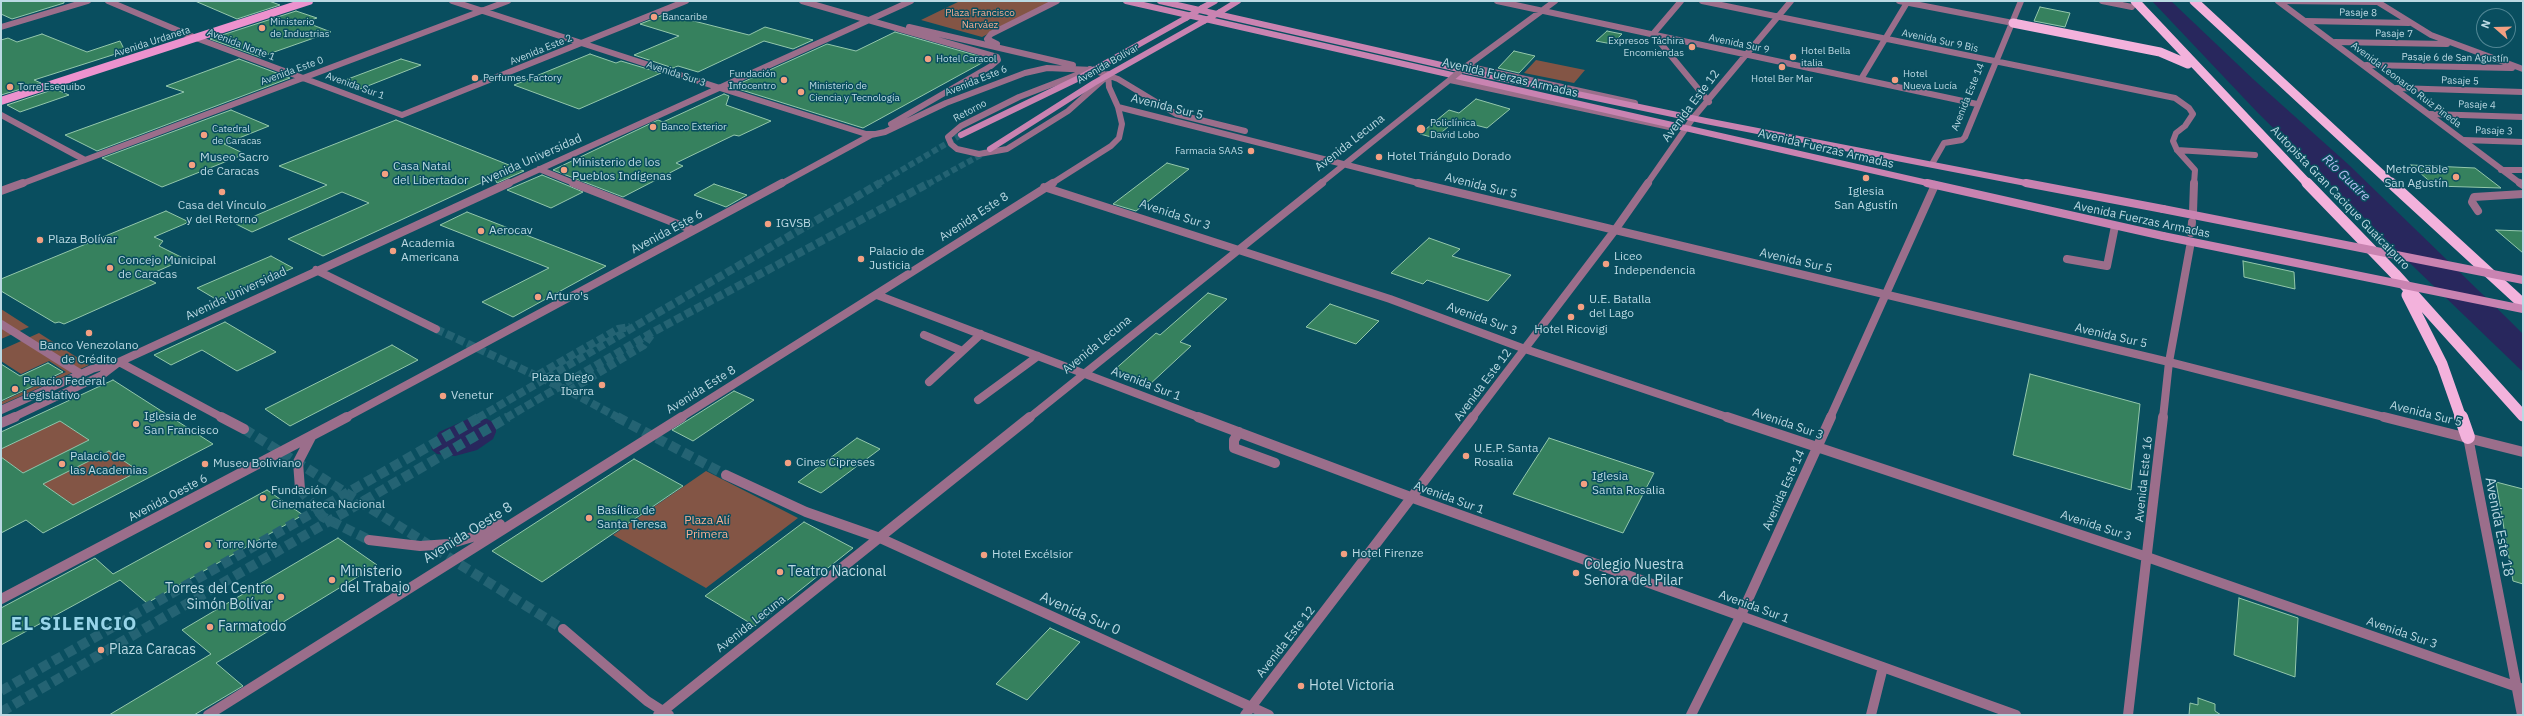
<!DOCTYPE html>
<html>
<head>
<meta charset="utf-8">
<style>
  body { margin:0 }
  #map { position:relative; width:2524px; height:716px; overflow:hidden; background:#094e5f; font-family:"IBM Plex Sans",sans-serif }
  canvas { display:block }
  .frame { position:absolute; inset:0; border:2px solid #bbd9e3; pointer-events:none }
  .north { position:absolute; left:2476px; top:8px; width:40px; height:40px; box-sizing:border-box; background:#094e5f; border:1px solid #508694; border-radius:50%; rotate:290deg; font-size:11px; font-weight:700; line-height:16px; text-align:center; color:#bbd9e3 }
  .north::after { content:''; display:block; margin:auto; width:14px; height:18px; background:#f3a082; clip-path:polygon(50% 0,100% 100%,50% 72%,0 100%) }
</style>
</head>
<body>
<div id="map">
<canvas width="2524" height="716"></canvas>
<div class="frame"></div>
<div class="north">N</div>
</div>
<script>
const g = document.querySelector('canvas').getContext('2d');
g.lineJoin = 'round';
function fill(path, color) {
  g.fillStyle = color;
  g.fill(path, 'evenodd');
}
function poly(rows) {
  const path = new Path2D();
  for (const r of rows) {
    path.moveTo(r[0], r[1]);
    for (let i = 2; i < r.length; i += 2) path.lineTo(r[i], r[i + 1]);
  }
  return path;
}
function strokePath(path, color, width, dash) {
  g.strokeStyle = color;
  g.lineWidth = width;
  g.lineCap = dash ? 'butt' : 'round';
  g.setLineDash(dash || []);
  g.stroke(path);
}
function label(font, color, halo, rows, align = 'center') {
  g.font = font + ' "IBM Plex Sans",sans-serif';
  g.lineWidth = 3;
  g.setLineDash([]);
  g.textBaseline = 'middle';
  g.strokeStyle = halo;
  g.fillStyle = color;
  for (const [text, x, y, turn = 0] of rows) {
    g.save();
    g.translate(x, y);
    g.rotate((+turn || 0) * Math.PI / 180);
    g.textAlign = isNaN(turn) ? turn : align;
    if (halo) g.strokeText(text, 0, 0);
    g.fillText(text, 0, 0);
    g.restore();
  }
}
fill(poly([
  [960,1,1052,1,982,37,921,20],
  [1536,60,1585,70,1574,83,1524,73],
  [1,309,29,327,1,339],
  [39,333,89,365,1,405,1,402,66,372,49,361,21,374,1,361,1,350],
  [60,421,89,440,23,473,1,457,1,449],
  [109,451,139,471,73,505,43,484],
  [706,471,798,518,706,588,613,535]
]), '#835545');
fill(poly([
  [2152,1,2171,1,2253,79,2349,165,2509,320,2523,334,2523,372,2416,269,2258,113],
  [468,419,487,419,493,422,496,427,496,432,493,439,477,450,455,456,437,454,432,450,431,445,439,432]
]), '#28275d');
const building = poly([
  [1,1,64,1,64,3,12,19,1,14,1,1],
  [195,1,269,1,280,5,237,19,195,1],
  [2040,7,2070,13,2065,27,2034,21,2040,7],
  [296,11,317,18,305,22,331,32,260,57,210,39,296,11],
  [666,14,749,35,765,27,813,40,793,49,764,41,698,72,678,66,673,68,634,55,679,36,640,24,666,14],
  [1607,31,1622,34,1612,44,1596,41,1607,31],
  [895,32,989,59,863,128,732,87,827,44,856,51,895,32],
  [42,34,87,52,120,41,125,51,34,80,41,83,1,95,1,40,8,38,17,42,42,34],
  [1514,51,1535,56,1519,73,1498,68,1514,51],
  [590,54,616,63,621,61,661,73,579,109,514,85,590,54],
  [239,59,290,78,97,151,65,135,184,92,166,86,239,59],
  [401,59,421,65,360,89,340,82,401,59],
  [55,89,69,95,20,112,7,105,55,89],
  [724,94,729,96,726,105,771,121,739,136,734,135,676,163,683,166,623,197,553,170,658,120,663,122,724,94],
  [1476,99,1510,109,1487,128,1456,120,1435,138,1420,134,1449,110,1459,113,1476,99],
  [231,110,269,126,224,144,245,154,162,187,102,158,231,110],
  [396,120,524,171,497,183,494,177,323,256,288,239,369,203,342,192,252,232,236,224,327,185,279,166,396,120],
  [1167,163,1189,169,1136,211,1113,204,1167,163],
  [2411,165,2475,168,2501,188,2435,186,2411,165],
  [542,175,569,186,583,192,551,208,507,190,542,175],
  [714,184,747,195,726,207,694,195,714,184],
  [166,211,189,222,154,237,163,241,159,246,185,259,144,277,156,283,64,324,59,322,55,323,1,291,1,279,166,211],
  [467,212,606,266,513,317,482,302,549,268,440,225,467,212],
  [2496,230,2523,231,2523,253,2496,230],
  [1429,238,1460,249,1452,256,1511,275,1488,301,1427,280,1423,284,1391,273,1429,238],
  [271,256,293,268,219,301,197,288,271,256],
  [2243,261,2294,272,2295,289,2244,277,2243,261],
  [1208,293,1227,299,1180,342,1191,346,1148,386,1112,372,1156,333,1160,335,1208,293],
  [1330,304,1379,321,1356,344,1306,327,1330,304],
  [225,322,276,352,237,371,202,350,171,365,154,355,225,322],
  [392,345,418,360,290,426,265,409,392,345],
  [48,363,63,372,1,401,1,364,20,376,48,363],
  [2030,374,2140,404,2131,490,2013,455,2030,374],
  [113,380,213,444,43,533,26,520,1,533,1,457,23,473,89,440,60,421,1,449,1,432,113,380],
  [109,451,139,471,73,505,43,484,109,451],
  [734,391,754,400,693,441,672,430,734,391],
  [857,438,880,449,821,493,798,482,857,438],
  [1549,438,1654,473,1623,533,1513,494,1549,438],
  [634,459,683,486,542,582,492,551,634,459],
  [2496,482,2523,489,2523,584,2513,581,2496,482],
  [267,490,303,515,147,603,120,580,1,645,1,608,95,558,113,574,267,490],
  [804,522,853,548,755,626,705,596,804,522],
  [338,538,377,565,216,663,243,686,194,715,109,715,211,654,182,630,338,538],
  [2239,598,2298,618,2295,677,2234,655,2239,598],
  [1050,628,1080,642,1027,700,996,684,1050,628],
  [2198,698,2215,704,2215,711,2221,715,2189,715,2190,703,2198,705,2198,698]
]);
fill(building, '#36815e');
strokePath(building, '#93c7ab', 1);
strokePath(poly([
  [436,329,569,391,619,418]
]), '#246373', 8, [8, 3.5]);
strokePath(poly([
  [617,417,726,475],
  [244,429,563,629],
  [300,489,323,517,369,540]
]), '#246373', 10, [10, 5]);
strokePath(poly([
  [878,184,961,135],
  [928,184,986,152]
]), '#246373', 6, [6, 3]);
strokePath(poly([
  [538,375,618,329,630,327],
  [569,391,644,345,651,335],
  [478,418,880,183],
  [506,418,653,332,929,183]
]), '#246373', 8, [8, 3.5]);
strokePath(poly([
  [1,691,480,417],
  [1,712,508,417]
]), '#246373', 10, [10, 5]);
strokePath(poly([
  [108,1,196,38,402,115,686,1],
  [452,1,720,88,866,134,874,134],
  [802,1,997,57,998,60,991,66,891,124],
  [1497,1,1977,104],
  [1702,1,2175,98,2189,108,2193,114,2185,126,2176,133,2173,141,2177,150,2195,170,2194,184],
  [1899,1,2013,23],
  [2102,1,2132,7],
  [2279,1,2377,2],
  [2376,1,2431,35,2523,69],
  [2306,21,2409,23],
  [1,27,88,1],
  [909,27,1073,65],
  [1653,34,1709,102],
  [1653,34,1681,1],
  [2335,42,2447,44],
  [997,44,987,39,991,34,1057,1],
  [2366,65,2512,68],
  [1466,66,1635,103],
  [1464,68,1555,1],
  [1090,69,1118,79,1176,114,1245,131],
  [1084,72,1019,97,961,126,948,137,951,144,957,149,979,154,1007,149,1068,111,1105,78],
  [1861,79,1908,1],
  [1450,80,1674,128],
  [2396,88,2523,92],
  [1118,107,1422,184],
  [2430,114,2523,117],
  [1,115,83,159],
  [2464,140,2523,142],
  [2177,150,2255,155],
  [1932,164,1944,143,1962,140,1965,137,2021,1],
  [539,169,576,184],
  [2501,170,2523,170],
  [21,184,508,1],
  [507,184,911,1],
  [781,184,871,135,885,132,946,103,1025,73,1047,68,1093,70],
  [1051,184,1111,146,1119,138,1122,124,1118,107,1109,87,1108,74],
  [1320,184,1452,78],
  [1647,184,1693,118,1791,1]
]), '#9b6e8b', 6);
strokePath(poly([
  [573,183,693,230],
  [1418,183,2169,362,2388,418],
  [1044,187,1390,299,1525,349,1730,418],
  [1,191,23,183],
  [2478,211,2472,202,2474,197,2523,194],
  [2193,212,2194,183],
  [2191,233,2192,222],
  [2067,259,2107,266,2115,226],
  [316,270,436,329],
  [877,295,1201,418],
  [1,324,81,374],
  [924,335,960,350],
  [119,362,223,418],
  [929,382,981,334],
  [978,400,1038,356],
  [1,410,92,369,114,363],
  [12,418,102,375,119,362,509,183],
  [345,418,782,183],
  [680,418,1053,183],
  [1029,418,1322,183],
  [1472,418,1615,230,1648,183],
  [1830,418,1935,185],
  [2163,418,2169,362,2190,247]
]), '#9b6e8b', 8);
strokePath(poly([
  [221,417,244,429],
  [1198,417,1413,498,2016,715],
  [1727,417,2147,557,2523,689],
  [2384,417,2523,452],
  [1,423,15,417],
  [1239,432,1234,440,1234,448,1275,463],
  [2468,437,2522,715],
  [726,475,806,512,880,538,1269,715],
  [300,489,298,462,311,437],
  [369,540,420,546,449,544,479,535,500,524],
  [1,599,347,417],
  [563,629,647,701,669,715],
  [208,715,682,417],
  [658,715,1030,417],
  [1245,715,1473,417],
  [1691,715,1741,615,1831,417],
  [1871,715,1883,667],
  [2128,715,2163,417]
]), '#9b6e8b', 10);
strokePath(poly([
  [2278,1,2521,184]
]), '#9b6e8b', 6);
strokePath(poly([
  [2520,183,2523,185]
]), '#9b6e8b', 8);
strokePath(poly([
  [1126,1,1932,184],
  [1160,1,1472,72,1706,121,2031,184],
  [1202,8,1215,1],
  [1220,12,1238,1],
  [961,135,1079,78,1186,18],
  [990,149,1094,83,1204,21]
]), '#c983b1', 6);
strokePath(poly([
  [1927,183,2163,236],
  [2026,183,2163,209]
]), '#c983b1', 8);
strokePath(poly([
  [1,101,309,1]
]), '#ec92ce', 8);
strokePath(poly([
  [2135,1,2308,184],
  [2194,1,2392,184],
  [2013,23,2160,52,2188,64]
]), '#f3b2dc', 9);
strokePath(poly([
  [2307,183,2395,274,2523,416],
  [2391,183,2523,304],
  [2407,295,2442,364,2461,418]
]), '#f3b2dc', 11);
strokePath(poly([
  [2461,417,2468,437]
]), '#f3b2dc', 14);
strokePath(poly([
  [1452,78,1464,68]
]), '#9b6e8b', 6);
strokePath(poly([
  [1186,18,1202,8],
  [1204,21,1220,12]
]), '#c983b1', 6);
strokePath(poly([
  [2163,209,2523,280],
  [2163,236,2523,309]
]), '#c983b1', 8);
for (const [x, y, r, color] of [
  [654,17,4,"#f3a082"],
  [262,28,4,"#f3a082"],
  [1692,47,4,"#f3a082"],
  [1793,57,4,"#f3a082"],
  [928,59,4,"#f3a082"],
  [1782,67,4,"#f3a082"],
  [475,78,4,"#f3a082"],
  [784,80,4,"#f3a082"],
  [1895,80,4,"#f3a082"],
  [10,87,4,"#f3a082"],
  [801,92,4,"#f3a082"],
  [653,127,4,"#f3a082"],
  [1421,129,5,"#f3a082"],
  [204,135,4,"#f3a082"],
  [1251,151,4,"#f3a082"],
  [1379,157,4,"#f3a082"],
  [192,165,4,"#f3a082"],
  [564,170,4,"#f3a082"],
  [385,174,4,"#f3a082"],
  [2456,177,4,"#f3a082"],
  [1866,178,4,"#f3a082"],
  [222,192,4,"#f3a082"],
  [768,224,4,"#f3a082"],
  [481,231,4,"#f3a082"],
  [40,240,4,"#f3a082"],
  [393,251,4,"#f3a082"],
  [861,259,4,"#f3a082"],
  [1606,264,4,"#f3a082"],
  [110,268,4,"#f3a082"],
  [538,297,4,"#f3a082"],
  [1581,307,4,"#f3a082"],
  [1571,317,4,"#f3a082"],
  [89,333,4,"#f3a082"],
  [602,385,4,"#f3a082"],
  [15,389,4,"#f3a082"],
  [443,396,4,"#f3a082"],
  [136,424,4,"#f3a082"],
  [1466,456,4,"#f3a082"],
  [788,463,4,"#f3a082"],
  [62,464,4,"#f3a082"],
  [205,464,4,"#f3a082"],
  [1584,484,4,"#f3a082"],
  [263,498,4,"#f3a082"],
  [589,518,4,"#f3a082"],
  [208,545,4,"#f3a082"],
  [1344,554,4,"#f3a082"],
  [984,555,4,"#f3a082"],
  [780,572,4,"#f3a082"],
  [1576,573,4,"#f3a082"],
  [332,580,4,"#f3a082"],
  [281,597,4,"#f3a082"],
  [210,627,4,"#f3a082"],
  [101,650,4,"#f3a082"],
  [1301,686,4,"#f3a082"]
]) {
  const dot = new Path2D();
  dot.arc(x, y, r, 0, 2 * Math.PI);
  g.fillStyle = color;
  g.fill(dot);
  strokePath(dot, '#094e5f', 1.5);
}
label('10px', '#faad91', '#094e5f', [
  ["Plaza Francisco",980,13],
  ["Narváez",980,25]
]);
label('10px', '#bbd9e3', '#094e5f', [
  ["Pasaje 8",2358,13,1],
  ["Pasaje 7",2394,34,1],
  ["Avenida Sur 9 Bis",1940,41,12],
  ["Avenida Urdaneta",152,42,-18],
  ["Avenida Sur 9",1739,44,12],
  ["Avenida Norte 1",241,45,21],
  ["Avenida Este 2",541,50,-22],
  ["Pasaje 6 de San Agustín",2455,58,1],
  ["Avenida Bolívar",1108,64,-30],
  ["Avenida Este 0",292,71,-20],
  ["Avenida Sur 3",676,74,18],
  ["Avenida Este 6",976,81,-22],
  ["Pasaje 5",2460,81,2],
  ["Avenida Leonardo Ruiz Pineda",2406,85,37],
  ["Avenida Sur 1",355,86,20],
  ["Avenida Este 14",1968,97,-68],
  ["Pasaje 4",2477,105,2],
  ["Retorno",970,111,-28],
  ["Pasaje 3",2494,131,2]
]);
label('10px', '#bbd9e3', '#094e5f', [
  ["Bancaribe",662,17],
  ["Ministerio",270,22],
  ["de Industrias",270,34],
  ["Expresos Táchira",1684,41,"right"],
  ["Encomiendas",1684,53,"right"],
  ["Hotel Bella",1801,51],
  ["italia",1801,63],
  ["Hotel Caracol",936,59],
  ["Fundación",776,74,"right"],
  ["Infocentro",776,86,"right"],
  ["Hotel",1903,74],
  ["Nueva Lucía",1903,86],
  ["Perfumes Factory",483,78],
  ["Hotel Ber Mar",1782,79,"center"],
  ["Ministerio de",809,86],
  ["Ciencia y Tecnología",809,98],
  ["Torre Esequibo",18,87],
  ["Policlínica",1430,123],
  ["David Lobo",1430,135],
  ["Banco Exterior",661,127],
  ["Catedral",212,129],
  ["de Caracas",212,141],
  ["Farmacia SAAS",1243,151,"right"]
], 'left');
label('12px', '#bbd9e3', '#094e5f', [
  ["Avenida Fuerzas Armadas",1510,78,13],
  ["Avenida Este 12",1691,106,-53],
  ["Avenida Sur 5",1167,107,14],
  ["Avenida Lecuna",1350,143,-38],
  ["Avenida Fuerzas Armadas",1826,149,13],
  ["Avenida Universidad",531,160,-24],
  ["Avenida Sur 5",1481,186,14],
  ["Autopista Gran Cacique Guaicaipuro",2340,198,46],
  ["Avenida Sur 3",1175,215,18],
  ["Avenida Este 8",974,217,-33],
  ["Avenida Fuerzas Armadas",2142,220,12],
  ["Avenida Este 6",667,232,-28],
  ["Avenida Sur 5",1796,261,13],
  ["Avenida Universidad",236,294,-25],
  ["Avenida Sur 3",1482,319,20],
  ["Avenida Sur 5",2111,336,13],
  ["Avenida Lecuna",1097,345,-39],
  ["Avenida Sur 1",1146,384,21],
  ["Avenida Este 12",1483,385,-53],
  ["Avenida Este 8",701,390,-32],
  ["Avenida Sur 5",2426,414,14],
  ["Avenida Sur 3",1788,424,19],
  ["Avenida Este 16",2144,479,-84],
  ["Avenida Este 14",1784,490,-66],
  ["Avenida Oeste 6",168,498,-28],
  ["Avenida Sur 1",1449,498,20],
  ["Avenida Sur 3",2096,526,18],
  ["Avenida Sur 1",1754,607,20],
  ["Avenida Lecuna",751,624,-38],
  ["Avenida Sur 3",2402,633,19],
  ["Avenida Este 12",1286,642,-52]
]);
label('12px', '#bbd9e3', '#094e5f', [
  ["Hotel Triángulo Dorado",1387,157],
  ["Museo Sacro",200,158],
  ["de Caracas",200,172],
  ["Ministerio de los",572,163],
  ["Pueblos Indígenas",572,177],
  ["Casa Natal",393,167],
  ["del Libertador",393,181],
  ["MetroCable",2448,170,"right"],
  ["San Agustín",2448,184,"right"],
  ["Iglesia",1866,192,"center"],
  ["San Agustín",1866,206,"center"],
  ["Casa del Vínculo",222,206,"center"],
  ["y del Retorno",222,220,"center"],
  ["IGVSB",776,224],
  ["Aerocav",489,231],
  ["Plaza Bolívar",48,240],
  ["Academia",401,244],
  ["Americana",401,258],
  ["Palacio de",869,252],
  ["Justicia",869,266],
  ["Liceo",1614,257],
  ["Independencia",1614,271],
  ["Concejo Municipal",118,261],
  ["de Caracas",118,275],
  ["Arturo's",546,297],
  ["U.E. Batalla",1589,300],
  ["del Lago",1589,314],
  ["Hotel Ricovigi",1571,330,"center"],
  ["Banco Venezolano",89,346,"center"],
  ["de Crédito",89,360,"center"],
  ["Plaza Diego",594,378,"right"],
  ["Ibarra",594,392,"right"],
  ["Palacio Federal",23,382],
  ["Legislativo",23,396],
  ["Venetur",451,396],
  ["Iglesia de",144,417],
  ["San Francisco",144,431],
  ["U.E.P. Santa",1474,449],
  ["Rosalia",1474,463],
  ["Palacio de",70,457],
  ["las Academias",70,471],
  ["Cines Cipreses",796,463],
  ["Museo Boliviano",213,464],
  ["Iglesia",1592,477],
  ["Santa Rosalia",1592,491],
  ["Fundación",271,491],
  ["Cinemateca Nacional",271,505],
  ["Basílica de",597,511],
  ["Santa Teresa",597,525],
  ["Torre Norte",216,545],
  ["Hotel Firenze",1352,554],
  ["Hotel Excélsior",992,555]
], 'left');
label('12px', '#faad91', '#094e5f', [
  ["Plaza Alí",707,521],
  ["Primera",707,535]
]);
label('italic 13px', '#babff4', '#094e5f', [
  ["Río Guaire",2346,178,44]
]);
label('14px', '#bbd9e3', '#094e5f', [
  ["Avenida Este 18",2499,527,79],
  ["Avenida Oeste 8",468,533,-32],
  ["Avenida Sur 0",1080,614,24]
]);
label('14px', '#bbd9e3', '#094e5f', [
  ["Colegio Nuestra",1584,565],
  ["Señora del Pilar",1584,581],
  ["Ministerio",340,572],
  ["del Trabajo",340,588],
  ["Teatro Nacional",788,572],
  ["Torres del Centro",273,589,"right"],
  ["Simón Bolívar",273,605,"right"],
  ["Farmatodo",218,627],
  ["Plaza Caracas",109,650],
  ["Hotel Victoria",1309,686]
], 'left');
g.letterSpacing = '1px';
label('bold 19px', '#98d5e9', '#094e5f', [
  ["EL SILENCIO",74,625]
]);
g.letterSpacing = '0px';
</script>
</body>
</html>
